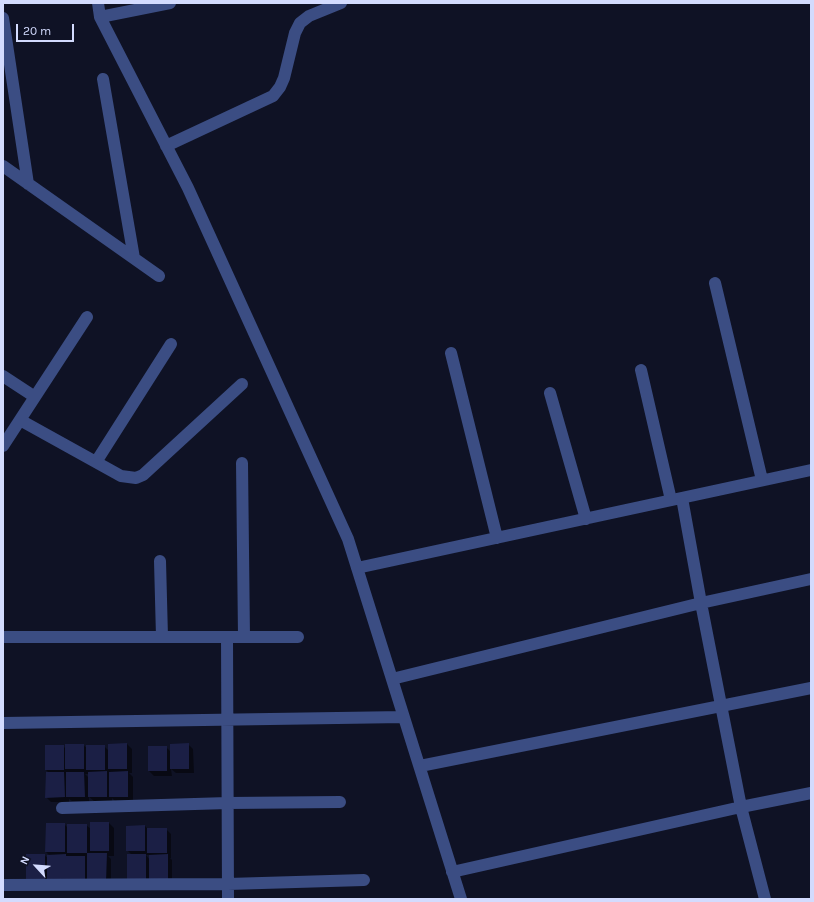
<!DOCTYPE html>
<html>
<head>
<meta charset="utf-8">
<style>
  body { margin:0 }
  #map { position:relative; width:814px; height:902px; overflow:hidden; background:#0f1225; font-family:Karla,sans-serif }
  canvas { display:block }
  .frame { position:absolute; inset:0; border:4px solid #d3dbfe; pointer-events:none }
  .north { position:absolute; left:16px; top:846px; width:40px; height:40px; -webkit-text-stroke:3px #0f1225; paint-order:stroke; rotate:296deg; font-size:11px; font-weight:700; line-height:16px; text-align:center; color:#d3dbfe }
  .north::after { content:''; display:block; margin:auto; width:14px; height:18px; background:#d3dbfe; clip-path:polygon(50% 0,100% 100%,50% 72%,0 100%) }
  .scale { position:absolute; left:16px; top:24px; width:58px; height:18px; box-sizing:border-box; border:2px solid #d3dbfe; border-top:0; padding-left:5px; font-size:12px; line-height:14px; white-space:nowrap; color:#d3dbfe; -webkit-text-stroke:3px #0f1225; paint-order:stroke }
</style>
</head>
<body>
<div id="map">
<canvas width="814" height="902"></canvas>
<div class="frame"></div>
<div class="north">N</div>
<div class="scale">20 m</div>
</div>
<script>
const g = document.querySelector('canvas').getContext('2d');
g.lineJoin = 'round';
function fill(path, color) {
  g.fillStyle = color;
  g.fill(path, 'evenodd');
}
function poly(rows) {
  const path = new Path2D();
  for (const r of rows) {
    path.moveTo(r[0], r[1]);
    for (let i = 2; i < r.length; i += 2) path.lineTo(r[i], r[i + 1]);
  }
  return path;
}
function strokePath(path, color, width, dash) {
  g.strokeStyle = color;
  g.lineWidth = width;
  g.lineCap = dash ? 'butt' : 'round';
  g.setLineDash(dash || []);
  g.stroke(path);
}
fill(poly([
  [127,744,132,749,132,773,129,773,133,777,133,801,115,801,112,798,112,801,94,801,89,797,89,801,72,801,69,799,69,802,51,802,46,797,49,773,46,770,63,746,66,749,83,745,87,748,104,746,109,751],
  [85,774,89,774,89,778],
  [188,744,193,749,194,773,176,773,171,769,172,776,154,776,149,771,166,747,171,752],
  [109,823,114,828,114,856,108,856,111,859,111,887,32,884,44,855,48,858,50,856,46,852,64,824,68,828,86,825,91,829],
  [145,826,148,829,166,829,171,834,171,858,170,858,172,860,172,879,133,884,132,855,127,850],
  [146,855,150,855,150,860]
]), '#0007');
fill(poly([
  [127,743,127,769,108,769,108,744],
  [189,743,189,769,170,769,170,744],
  [65,744,84,744,84,769,65,769],
  [45,745,64,745,64,770,45,770],
  [86,745,105,745,105,770,86,770],
  [148,746,167,746,167,771,148,771],
  [107,771,107,797,88,797,88,772],
  [128,771,128,797,109,797,109,772],
  [46,772,64,772,65,797,45,798],
  [66,772,84,772,85,797,66,797],
  [90,822,109,822,109,851,90,851],
  [46,823,65,823,65,852,45,852],
  [67,824,87,824,87,853,67,853],
  [145,825,145,851,126,851,126,826],
  [147,828,167,828,167,853,147,853],
  [87,853,107,853,106,882,87,882],
  [26,854,45,854,45,879,26,879],
  [66,854,66,856,85,856,85,882,47,884,47,855],
  [127,854,146,854,146,879,127,879],
  [168,854,168,880,149,880,149,855]
]), '#1b1f45');
strokePath(poly([
  [98,3,100,17,188,188,348,539,461,899],
  [100,17,170,3],
  [3,18,28,184],
  [103,79,134,258],
  [166,146,273,96,280,87,284,78,295,33,300,23,309,16,341,3],
  [3,166,159,276],
  [715,283,762,480],
  [451,353,497,538],
  [641,370,671,500],
  [3,376,35,397],
  [550,393,586,519],
  [20,420,121,476,136,478,143,475,242,384],
  [3,446,87,317],
  [96,462,171,344],
  [242,463,244,637],
  [682,498,701,603,741,807,765,899],
  [160,561,162,637],
  [357,568,811,470],
  [3,637,298,637],
  [227,637,228,899],
  [392,679,701,603,811,579],
  [3,723,404,717],
  [420,766,811,688],
  [62,808,228,803,340,802],
  [452,872,741,807,811,793],
  [3,885,228,884,364,880]
]), '#3b4d83', 12);
</script>
</body>
</html>
